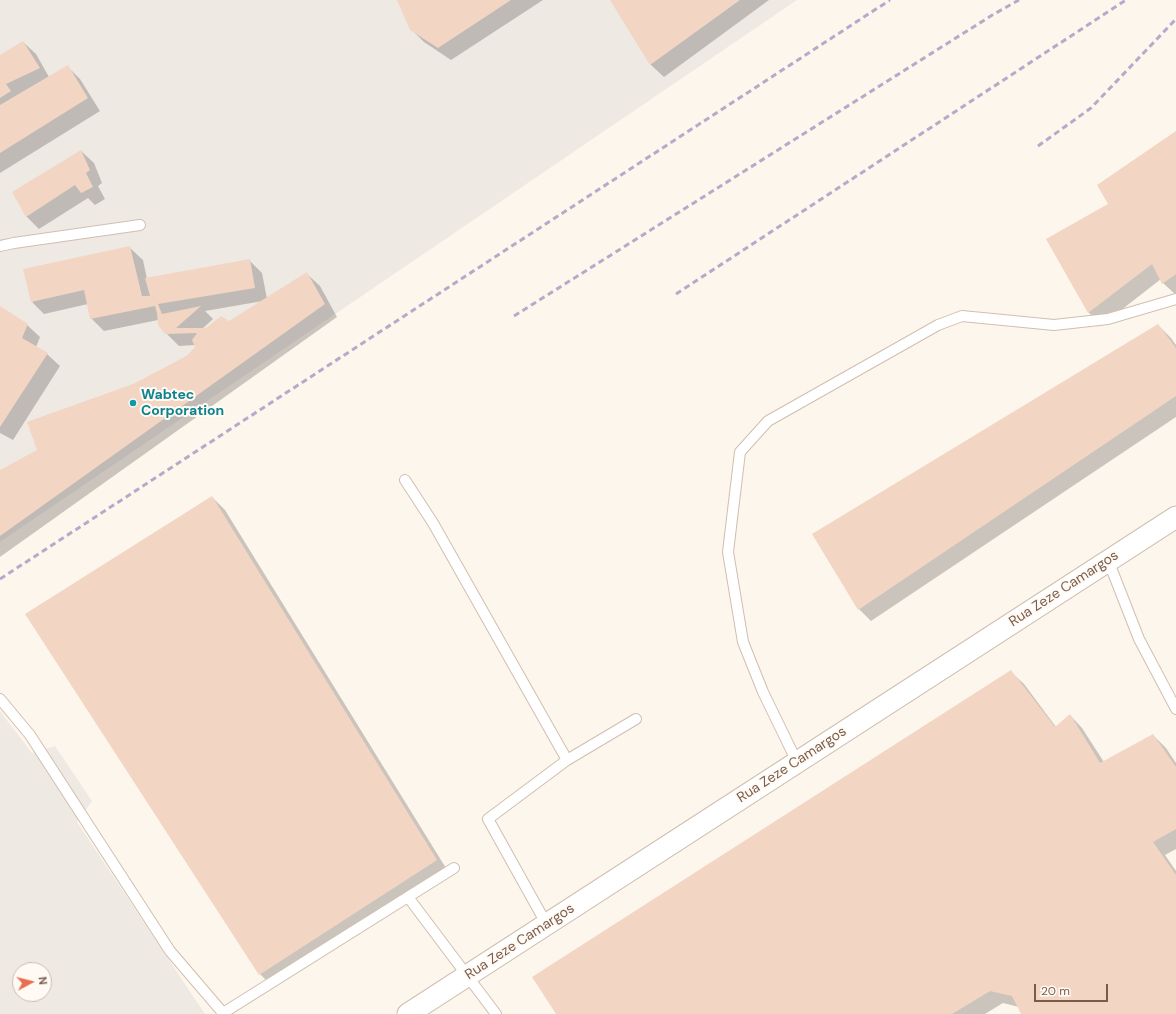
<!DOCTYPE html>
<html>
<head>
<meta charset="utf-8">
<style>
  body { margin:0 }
  #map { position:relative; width:1176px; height:1014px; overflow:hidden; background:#fdf6ec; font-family:"DM Sans",sans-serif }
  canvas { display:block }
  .north { position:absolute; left:12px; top:962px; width:40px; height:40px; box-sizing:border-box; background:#fffaf3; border:1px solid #cabbb1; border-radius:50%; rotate:83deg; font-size:11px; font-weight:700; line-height:16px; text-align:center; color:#7a5c4d }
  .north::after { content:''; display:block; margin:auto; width:14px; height:18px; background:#e76f51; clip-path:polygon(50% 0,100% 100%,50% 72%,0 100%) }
  .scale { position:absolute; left:1034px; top:984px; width:74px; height:18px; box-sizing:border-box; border:2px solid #7a5c4d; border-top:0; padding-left:5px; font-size:12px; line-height:14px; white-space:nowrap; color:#7a5c4d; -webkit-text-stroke:3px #fffaf3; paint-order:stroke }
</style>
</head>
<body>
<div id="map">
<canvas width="1176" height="1014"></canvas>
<div class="north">N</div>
<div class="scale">20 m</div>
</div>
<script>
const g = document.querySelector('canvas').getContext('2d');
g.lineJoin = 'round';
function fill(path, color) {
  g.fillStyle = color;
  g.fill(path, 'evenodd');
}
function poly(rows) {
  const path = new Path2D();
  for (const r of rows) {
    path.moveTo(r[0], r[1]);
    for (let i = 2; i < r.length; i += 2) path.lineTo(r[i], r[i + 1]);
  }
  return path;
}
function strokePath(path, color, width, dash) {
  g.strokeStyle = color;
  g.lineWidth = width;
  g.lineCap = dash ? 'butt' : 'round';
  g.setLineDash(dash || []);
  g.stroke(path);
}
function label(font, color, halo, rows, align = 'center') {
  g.font = font + ' "DM Sans",sans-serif';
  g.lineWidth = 4;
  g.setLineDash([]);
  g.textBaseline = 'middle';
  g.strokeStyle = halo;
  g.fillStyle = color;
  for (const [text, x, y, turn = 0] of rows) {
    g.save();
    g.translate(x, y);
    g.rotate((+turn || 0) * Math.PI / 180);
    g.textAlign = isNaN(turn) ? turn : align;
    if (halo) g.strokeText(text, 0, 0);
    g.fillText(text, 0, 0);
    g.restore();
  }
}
fill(poly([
  [0,0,797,0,0,542],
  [0,711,32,753,55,746,92,801,77,822,205,1014,0,1014],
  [20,970,44,970,44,994,20,994]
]), '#efe9e4');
fill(poly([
  [398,0,543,0,451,60,424,42,411,29],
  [611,0,769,0,664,77,651,65],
  [23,42,36,54,49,77,68,67,80,79,100,111,0,173,0,56],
  [1176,132,1176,295,1163,283,1161,279,1102,325,1089,313,1047,239,1109,204],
  [81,151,94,163,102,183,98,186,105,199,95,205,88,198,39,229,27,217,14,193],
  [130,248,143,260,147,279,249,260,262,273,267,299,307,274,320,286,337,317,0,557,0,471,38,451,133,385,187,356,196,348,195,345,179,346,166,333,158,320,104,331,91,318,88,304,44,314,32,302],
  [263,301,229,322,206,329,202,329,213,319,205,311],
  [0,307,27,325,40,337,36,347,47,354,60,366,13,440,0,433],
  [1158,325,1171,338,1176,345,1176,417,871,621,859,609],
  [212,497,225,510,449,873,273,987,260,974],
  [1011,672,1024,684,1056,727,1070,715,1082,728,1104,762,1153,735,1166,748,1176,763,1176,849,1165,855,1176,871,1176,1014,1022,1014,1019,1007,1003,1003,985,1014,558,1014]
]), '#0003');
fill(poly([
  [397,0,511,0,438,48,410,30],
  [610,0,740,0,650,65],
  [23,41,40,68,6,84,11,91,0,98,0,55],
  [68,65,88,98,0,153,0,105],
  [1176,131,1176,274,1162,284,1152,264,1088,313,1046,239,1108,204,1097,185],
  [81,150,90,170,86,173,93,187,81,193,75,185,26,217,12,192],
  [130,246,142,296,150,296,145,278,250,259,255,288,158,304,162,314,201,306,176,328,206,328,221,316,229,321,307,272,325,304,0,536,0,470,37,450,27,422,133,384,187,356,195,347,192,340,197,333,165,334,158,325,157,313,155,306,90,319,84,290,31,302,23,269],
  [0,306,28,324,22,338,48,353,0,427],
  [1158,324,1176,348,1176,396,858,610,812,534],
  [212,496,437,860,259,975,25,614],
  [1011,670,1055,727,1070,714,1100,763,1153,734,1176,767,1176,829,1153,842,1176,875,1176,1014,1021,1014,1012,996,990,991,952,1014,556,1014,532,977]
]), '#f3d5c3');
const lane = poly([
  [0,246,14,243,140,225],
  [405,480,433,523,567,760,488,819,547,925],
  [1108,560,1139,639,1176,709],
  [0,699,30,735,170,951,223,1013,454,868],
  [567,760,636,719],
  [797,762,763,692,743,642,728,552,740,452,768,421,938,325,962,316,1054,325,1108,319,1176,299],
  [408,897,496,1014]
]);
const street = poly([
  [408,1014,1176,517]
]);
strokePath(lane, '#d1beb0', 12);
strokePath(street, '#d1beb0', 23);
strokePath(lane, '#fff', 10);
strokePath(street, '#fff', 21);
strokePath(poly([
  [1038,146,1091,108,1176,19],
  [676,294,1126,0],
  [514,316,994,14,1019,0],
  [0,579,890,0]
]), '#b9a8c9', 3, [6, 4]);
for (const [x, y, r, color] of [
  [133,403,4,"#0f9aa8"]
]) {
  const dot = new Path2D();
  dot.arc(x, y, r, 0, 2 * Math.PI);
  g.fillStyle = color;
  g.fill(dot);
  strokePath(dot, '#fffaf3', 1.5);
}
label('bold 14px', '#0d838f', '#fffaf3', [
  ["Wabtec",141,395],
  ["Corporation",141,411]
], 'left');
label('14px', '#7a5c4d', '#fffaf3', [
  ["Rua Zeze Camargos",1064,589,-33],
  ["Rua Zeze Camargos",792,765,-33],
  ["Rua Zeze Camargos",520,942,-33]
]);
</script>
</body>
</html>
